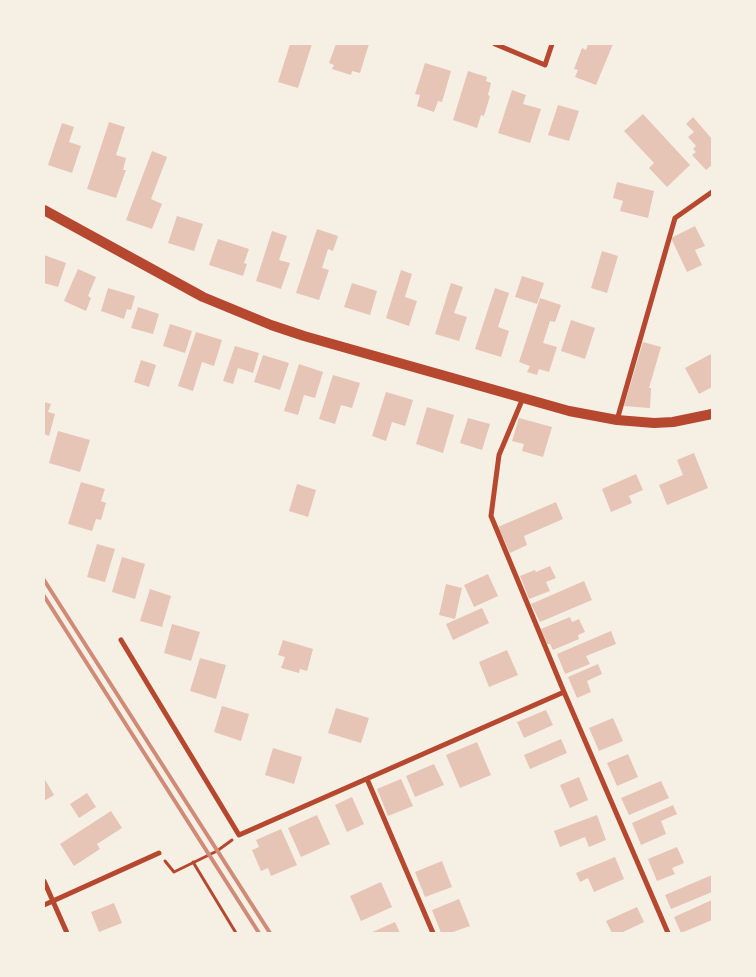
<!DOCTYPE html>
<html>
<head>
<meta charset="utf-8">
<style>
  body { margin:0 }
  #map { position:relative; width:756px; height:977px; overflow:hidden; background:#f6efe4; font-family:Inter,sans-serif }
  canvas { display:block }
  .frame { position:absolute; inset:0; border:45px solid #f6efe4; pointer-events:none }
</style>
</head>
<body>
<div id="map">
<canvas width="756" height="977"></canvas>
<div class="frame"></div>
</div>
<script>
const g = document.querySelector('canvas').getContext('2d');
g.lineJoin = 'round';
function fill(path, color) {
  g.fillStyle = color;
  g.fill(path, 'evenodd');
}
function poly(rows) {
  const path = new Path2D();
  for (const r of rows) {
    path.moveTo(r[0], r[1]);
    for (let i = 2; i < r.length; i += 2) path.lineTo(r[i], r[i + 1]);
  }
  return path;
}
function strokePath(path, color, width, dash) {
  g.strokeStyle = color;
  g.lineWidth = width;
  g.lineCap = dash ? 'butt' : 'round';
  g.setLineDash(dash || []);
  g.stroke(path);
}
fill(poly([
  [290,44,312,44,298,88,278,82],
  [336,44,369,44,360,73,352,71,351,75,332,69,334,65,329,63],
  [588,44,613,44,596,85,575,77,578,70,574,69,582,48,586,50],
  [425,63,451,71,442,102,438,101,434,112,417,106,420,95,415,94],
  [468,71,487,77,486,81,491,83,488,95,490,96,484,116,481,115,477,128,453,120],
  [512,90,526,95,523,104,541,109,530,143,498,133],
  [558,105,579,111,569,141,548,135],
  [643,114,690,165,667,187,649,168,654,163,624,131],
  [693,117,712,139,712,165,706,170,692,155,696,152,693,149,696,146,688,137,694,132,686,124],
  [109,122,125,127,116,155,126,158,123,170,126,170,116,198,87,189],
  [62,123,74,127,69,142,81,146,72,173,48,165],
  [152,151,167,157,151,199,162,204,152,229,126,220],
  [617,182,654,191,648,218,620,211,623,201,613,198],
  [177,216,203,224,194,251,168,243],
  [695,226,705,246,695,250,702,265,687,272,671,238],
  [317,229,338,236,333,251,328,249,322,268,329,270,319,300,296,293],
  [272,231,287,236,279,260,290,263,281,289,256,281],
  [218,239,249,249,244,263,247,264,243,276,209,265],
  [602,251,618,256,607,293,591,288],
  [44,255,66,263,58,287,44,283],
  [78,269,96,277,88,296,91,298,86,311,64,301],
  [401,270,412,274,405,297,417,301,409,326,386,318],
  [522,276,544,283,537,304,515,297],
  [352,283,377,291,370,315,344,307],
  [451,283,463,287,454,313,467,317,459,341,435,334],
  [108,288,135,296,131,310,127,309,124,319,101,311],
  [495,288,509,293,498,327,509,331,501,357,475,349],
  [540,298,561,305,555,322,550,321,543,343,557,347,549,372,539,369,537,375,527,372,530,366,519,362],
  [138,307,159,314,153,334,131,328],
  [571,320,595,328,585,359,561,351],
  [170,324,192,331,185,353,163,346],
  [196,332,222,340,214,366,202,362,193,391,178,386],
  [643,342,661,347,649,388,651,388,650,408,624,406],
  [235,346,259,353,253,373,238,368,233,384,223,381],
  [711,354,712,387,699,394,685,368],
  [263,355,289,363,280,390,254,382],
  [141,360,156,365,149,387,134,382],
  [299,364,323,372,315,398,304,395,298,415,284,411],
  [333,375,360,383,352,408,341,405,335,424,319,419],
  [386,392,413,400,405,426,392,422,386,441,372,436],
  [44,402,51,404,48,412,55,414,49,436,44,434],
  [427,407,454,415,443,453,416,444],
  [468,418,490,424,482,450,460,443],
  [519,418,552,427,543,457,522,451,524,444,512,441],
  [58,431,90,440,80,472,49,463],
  [694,453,708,488,667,505,659,485,683,475,677,460],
  [636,474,643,490,629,496,632,503,611,512,602,489],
  [81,482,105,489,101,501,106,503,101,520,96,519,92,531,68,524],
  [297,484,316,490,308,517,289,511],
  [556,502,563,519,524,536,527,545,510,553,498,527],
  [97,544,115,549,105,582,87,577],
  [122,557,145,564,135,599,112,592],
  [550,566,556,578,546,582,550,591,529,599,520,576,535,570,536,572],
  [488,574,498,596,474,607,464,585],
  [584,581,592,600,540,622,531,604],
  [446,584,462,588,455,619,439,615],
  [150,589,171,596,162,627,140,621],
  [482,608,489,623,453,640,446,624],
  [570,617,572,622,579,619,585,632,578,635,579,639,553,650,550,644,547,644,541,629],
  [172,624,200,632,191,661,164,653],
  [611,631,616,644,586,656,590,664,565,674,557,654],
  [283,640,313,649,307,671,300,669,299,673,281,668,285,657,278,655],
  [507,650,518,675,489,687,479,662],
  [200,658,226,665,216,699,190,691],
  [598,664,602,674,587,681,591,692,577,698,568,677],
  [222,706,249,714,241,741,214,732],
  [336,708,369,718,361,743,328,733],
  [546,710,553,725,524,738,517,722],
  [613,718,623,741,599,751,589,728],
  [561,739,567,753,530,769,524,755],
  [477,742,491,775,460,788,446,755],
  [273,748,302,757,294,784,265,775],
  [628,754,638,777,617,786,607,763],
  [434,764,444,785,415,797,406,776],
  [579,777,588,800,570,808,560,785],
  [44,778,54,795,44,801],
  [401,779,413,806,388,816,377,789],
  [661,781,669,798,629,815,621,798],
  [87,793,96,807,79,818,70,804],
  [352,797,364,824,347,832,335,805],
  [673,805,677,814,661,821,666,834,641,845,632,823],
  [111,811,122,828,97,844,100,849,74,866,60,844],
  [317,815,330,844,301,857,288,828],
  [597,815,606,840,589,847,585,837,560,847,554,831],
  [281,829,297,865,271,876,268,868,261,871,252,850,259,847,256,840],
  [677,847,684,863,672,868,675,874,657,881,648,859],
  [615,857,624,879,594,892,588,878,580,882,576,873],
  [442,861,452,887,425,897,415,872],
  [712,875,712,892,671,909,665,895],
  [381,882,392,907,361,921,350,896],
  [459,899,470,926,450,933,441,933,432,910],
  [712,900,712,920,681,933,674,917],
  [114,903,122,923,99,932,91,912],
  [637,907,644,922,621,933,612,933,606,921],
  [395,922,400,933,370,933]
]), '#e6c5b7');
strokePath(poly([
  [165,861,174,872,217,851,232,840],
  [193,862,236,933]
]), '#b5482f', 3);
strokePath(poly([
  [495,44,545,65,552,44],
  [523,398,499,455,491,516,564,692,668,933],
  [617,420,675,218,712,192],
  [121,640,239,835,564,692],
  [367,779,433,933],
  [44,881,67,933],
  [44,905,159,853]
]), '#b5482f', 5);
strokePath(poly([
  [44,210,203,297,271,325,304,336,569,411,617,420,654,423,673,422,712,414]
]), '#b5482f', 10);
strokePath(poly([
  [44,580,270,933],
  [44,596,259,933]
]), '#cf8b77', 4);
</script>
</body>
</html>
